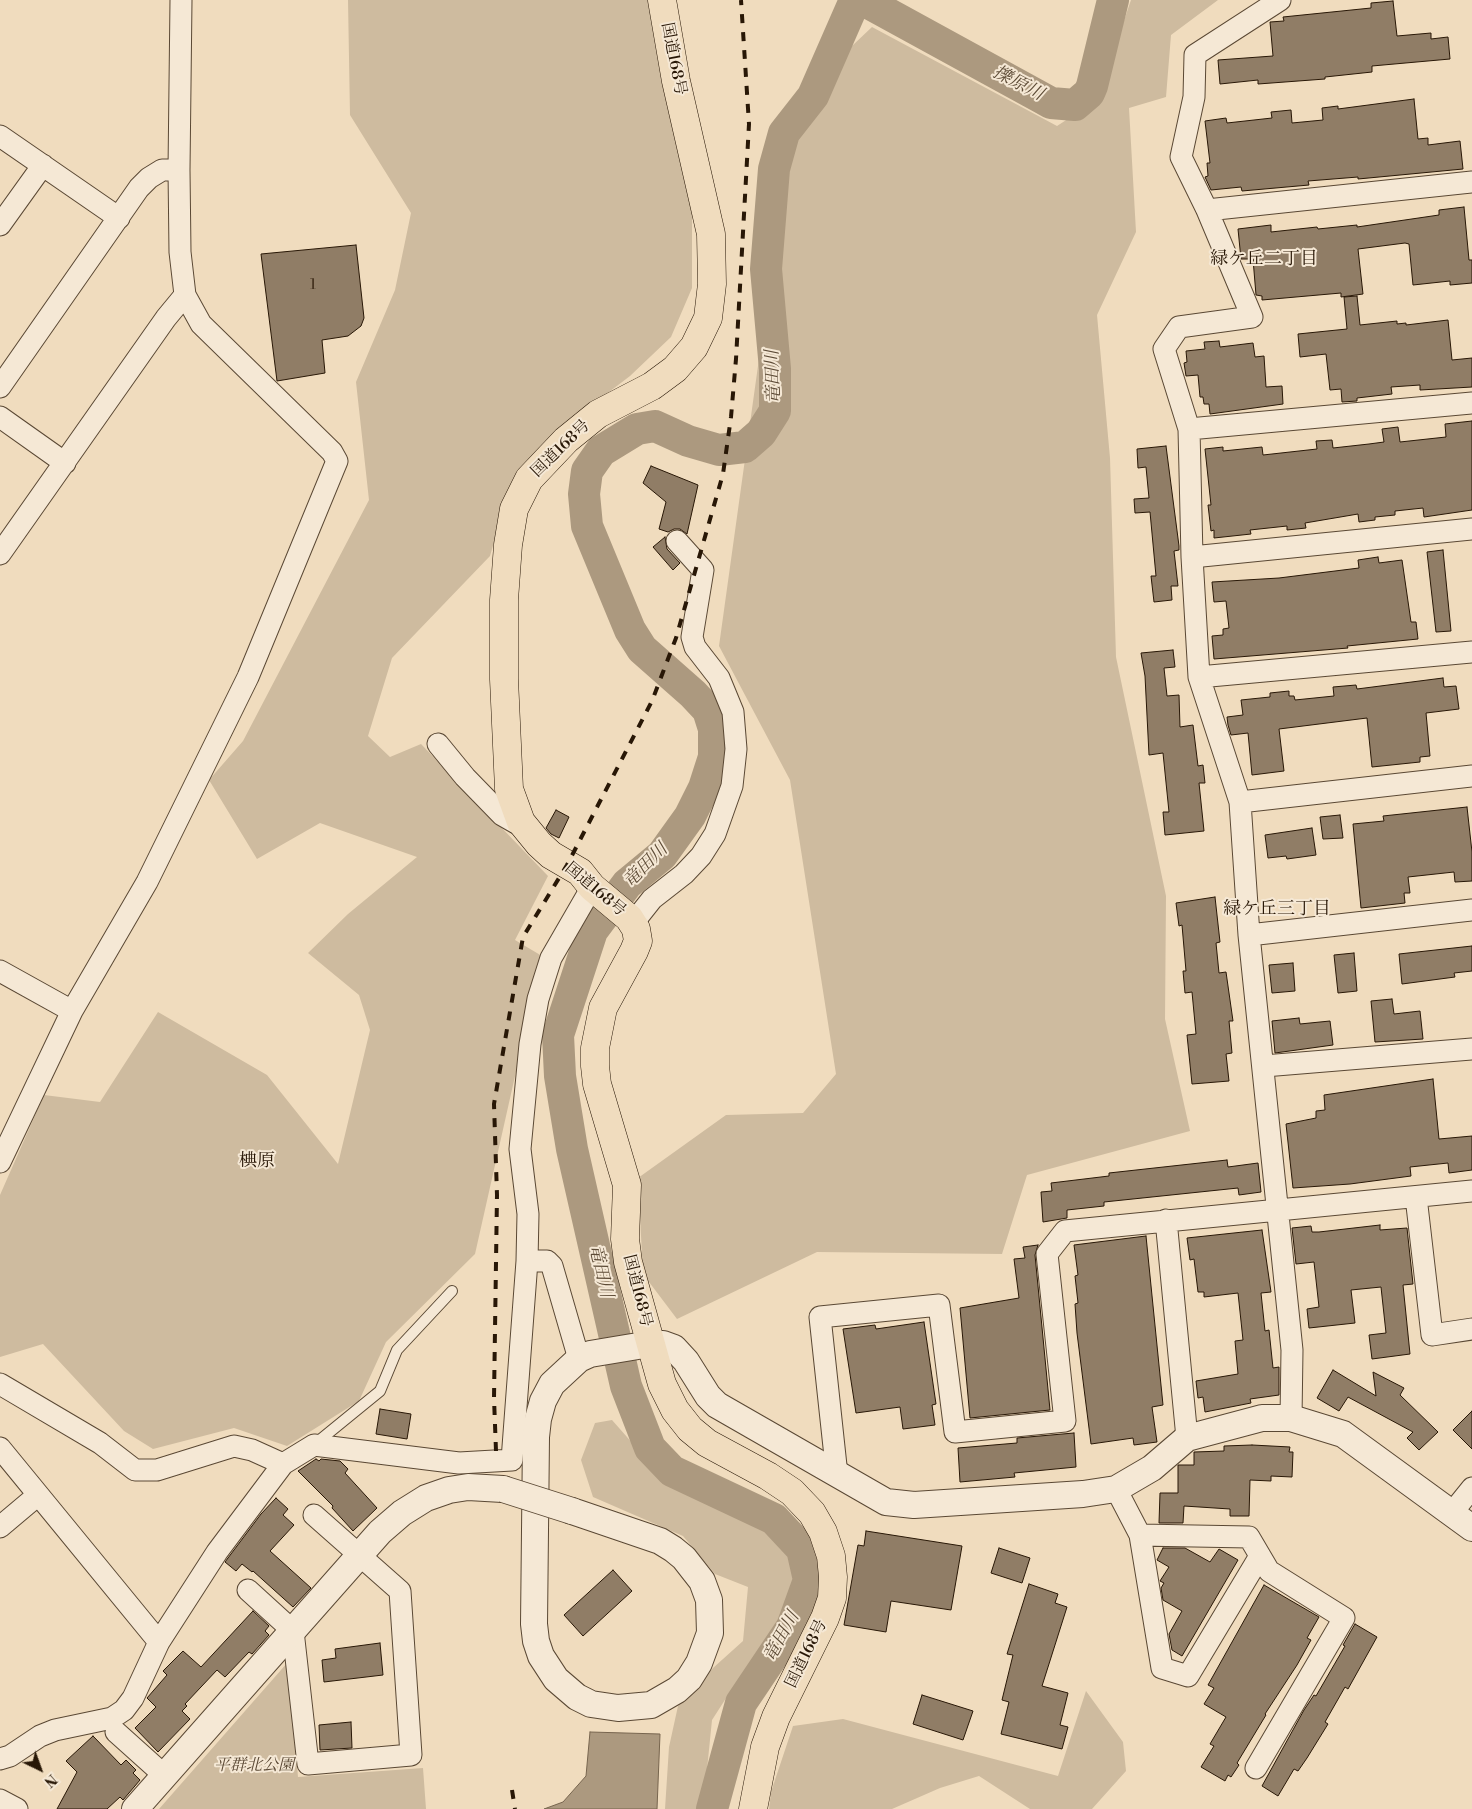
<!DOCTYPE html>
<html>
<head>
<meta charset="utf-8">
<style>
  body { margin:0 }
  #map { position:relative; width:1472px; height:1809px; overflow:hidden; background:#f0dcbe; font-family:"Libre Bodoni",serif }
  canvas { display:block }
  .north { position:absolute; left:15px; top:1744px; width:50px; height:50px; -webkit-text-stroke:4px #f5e8d5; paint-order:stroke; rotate:138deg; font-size:14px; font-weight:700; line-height:20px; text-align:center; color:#281706 }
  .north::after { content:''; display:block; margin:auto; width:18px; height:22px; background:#281706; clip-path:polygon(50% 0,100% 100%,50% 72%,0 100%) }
</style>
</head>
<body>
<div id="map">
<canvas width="1472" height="1809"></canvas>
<div class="north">N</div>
</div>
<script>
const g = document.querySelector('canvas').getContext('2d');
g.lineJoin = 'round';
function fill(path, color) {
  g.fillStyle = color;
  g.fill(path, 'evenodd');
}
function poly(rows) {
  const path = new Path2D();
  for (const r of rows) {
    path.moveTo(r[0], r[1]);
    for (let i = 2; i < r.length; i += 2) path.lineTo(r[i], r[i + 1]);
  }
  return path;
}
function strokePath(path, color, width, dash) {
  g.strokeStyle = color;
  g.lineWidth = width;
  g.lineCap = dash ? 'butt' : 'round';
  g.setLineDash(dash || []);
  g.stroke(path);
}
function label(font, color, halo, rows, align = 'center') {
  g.font = font + ' "Libre Bodoni","Noto Serif JP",serif';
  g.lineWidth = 4;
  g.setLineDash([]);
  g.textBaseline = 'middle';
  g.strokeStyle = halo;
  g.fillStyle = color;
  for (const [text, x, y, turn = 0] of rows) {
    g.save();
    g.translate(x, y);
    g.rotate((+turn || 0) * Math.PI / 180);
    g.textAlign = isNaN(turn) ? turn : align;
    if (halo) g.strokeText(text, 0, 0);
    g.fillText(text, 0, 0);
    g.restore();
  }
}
fill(poly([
  [348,0,651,0,692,209,692,288,671,337,630,376,551,436,506,500,490,556,392,658,368,736,390,757,421,744,548,876,515,940,542,956,475,1254,386,1342,359,1401,287,1446,234,1428,153,1449,124,1431,43,1344,0,1357,0,1195,44,1095,100,1102,158,1012,267,1075,338,1164,370,1030,359,995,308,953,348,914,417,857,320,823,257,859,209,780,243,741,369,500,356,382,395,290,411,213,350,115],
  [1131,0,1218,0,1171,35,1166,97,1129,108,1136,232,1097,315,1110,458,1116,657,1166,896,1165,1019,1190,1131,1027,1175,1002,1254,817,1252,677,1319,643,1274,638,1178,726,1115,803,1113,836,1074,790,780,719,646,795,100,872,27,1057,126,1097,100],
  [612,1420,664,1479,771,1525,796,1553,802,1579,786,1623,755,1671,730,1692,712,1720,703,1809,665,1809,669,1747,678,1706,713,1668,743,1641,748,1587,715,1574,683,1536,593,1497,581,1460,595,1423],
  [288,1662,298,1777,423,1768,426,1809,159,1809],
  [1086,1691,1123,1742,1126,1771,1092,1809,1030,1809,979,1776,940,1788,892,1809,769,1809,771,1792,793,1726,843,1719,1058,1776]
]), '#cebb9f');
const water = poly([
  [590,1732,660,1734,657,1809,544,1809,563,1802,586,1776,590,1732]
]);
fill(water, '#ac997f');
strokePath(water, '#77654f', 1);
strokePath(poly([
  [863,0,1042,98,1051,103,1075,105,1089,93,1092,86,1113,0],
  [712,1809,741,1703,792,1627,809,1580,802,1549,774,1519,672,1471,650,1448,626,1386,572,1149,560,1076,558,1035,592,931,627,884,662,855,690,816,704,788,714,757,714,729,708,710,693,694,642,649,630,630,587,526,584,494,587,471,601,451,637,429,655,426,688,441,719,450,745,447,761,433,775,411,775,369,766,269,774,169,784,133,813,96,855,0]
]), '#ac997f', 32);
const building = poly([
  [1393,1,1397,36,1431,33,1431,39,1448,37,1450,59,1372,66,1372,72,1325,77,1325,79,1258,84,1258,80,1220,84,1218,60,1273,56,1270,22,1284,21,1283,17,1371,8,1371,3,1393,1],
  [1414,99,1418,139,1428,138,1428,145,1460,141,1463,169,1358,179,1358,177,1308,181,1309,185,1242,191,1241,187,1211,190,1205,177,1208,176,1207,163,1210,163,1205,121,1226,118,1227,123,1272,118,1271,112,1291,110,1292,123,1323,120,1322,108,1338,106,1338,109,1414,99],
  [1464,207,1469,260,1472,260,1472,283,1450,285,1450,281,1413,285,1409,244,1405,243,1358,249,1363,294,1341,297,1341,293,1262,300,1262,296,1256,295,1253,259,1241,259,1238,229,1271,225,1271,232,1317,227,1318,229,1357,225,1357,227,1439,215,1439,210,1464,207],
  [356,245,364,318,361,326,348,336,322,340,325,373,277,381,261,254,356,245],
  [1357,296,1360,325,1397,321,1397,324,1406,323,1406,325,1448,320,1452,360,1472,358,1472,387,1420,390,1420,385,1391,387,1392,394,1357,398,1357,401,1342,402,1341,389,1330,390,1326,354,1300,357,1298,334,1347,329,1344,297,1357,296],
  [1219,341,1220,347,1253,343,1255,357,1264,356,1266,387,1282,386,1283,404,1210,414,1209,404,1204,404,1203,397,1200,397,1198,375,1186,376,1184,363,1187,362,1186,351,1205,349,1204,342,1219,341],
  [1472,421,1472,510,1424,517,1423,508,1395,511,1395,515,1375,517,1375,520,1359,522,1358,514,1305,523,1306,528,1287,530,1287,526,1250,530,1251,534,1214,538,1214,530,1211,531,1208,505,1211,505,1205,449,1223,447,1223,451,1262,447,1263,455,1317,449,1316,441,1332,440,1333,448,1369,444,1384,442,1382,429,1398,427,1400,442,1446,437,1445,424,1472,421],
  [1166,446,1179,546,1179,550,1174,551,1178,586,1171,586,1172,600,1154,602,1151,576,1156,576,1150,512,1135,513,1134,499,1149,498,1146,467,1138,468,1137,449,1166,446],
  [651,466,698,485,687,534,680,529,674,529,668,532,659,529,666,502,643,483,651,466],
  [665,537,667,549,680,563,673,570,653,547,665,537],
  [1443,550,1451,631,1436,632,1427,552,1443,550],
  [1378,557,1379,563,1402,560,1411,622,1416,622,1418,639,1347,646,1348,648,1214,659,1212,636,1223,635,1223,629,1229,628,1226,601,1214,602,1212,582,1279,578,1359,568,1358,560,1378,557],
  [1173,650,1175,667,1164,668,1167,696,1179,695,1180,727,1193,725,1198,766,1203,765,1205,783,1199,783,1204,831,1165,835,1163,812,1169,812,1163,753,1149,755,1145,676,1141,653,1173,650],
  [1443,678,1444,687,1456,686,1459,709,1426,713,1430,756,1420,757,1420,762,1372,767,1367,718,1279,729,1284,771,1252,775,1248,733,1231,735,1228,725,1227,717,1243,715,1241,700,1270,697,1270,693,1289,691,1289,696,1294,696,1295,700,1334,696,1333,687,1356,685,1357,689,1443,678],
  [1467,807,1472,852,1472,881,1455,882,1454,872,1408,877,1410,893,1404,893,1405,903,1361,908,1353,824,1384,821,1383,816,1467,807],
  [556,810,569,817,559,838,551,834,546,828,556,810],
  [1340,815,1343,838,1323,839,1320,817,1340,815],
  [1312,828,1316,855,1287,859,1286,856,1268,858,1265,835,1312,828],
  [1215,897,1220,942,1216,943,1219,973,1226,972,1233,1021,1229,1021,1232,1053,1226,1054,1229,1081,1192,1084,1187,1035,1196,1034,1192,992,1185,993,1183,971,1186,971,1182,925,1179,926,1176,903,1215,897],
  [1472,946,1472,971,1454,973,1455,977,1402,984,1399,954,1472,946],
  [1354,953,1357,991,1338,993,1334,955,1354,953],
  [1293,963,1295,991,1272,993,1269,965,1293,963],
  [1392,999,1394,1014,1420,1011,1423,1039,1375,1042,1371,1001,1392,999],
  [1299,1018,1300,1024,1330,1021,1333,1045,1275,1053,1272,1021,1299,1018],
  [1433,1079,1439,1139,1472,1136,1472,1170,1449,1173,1448,1163,1410,1167,1411,1176,1350,1184,1293,1188,1286,1124,1316,1118,1316,1111,1325,1110,1324,1095,1433,1079],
  [1227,1160,1228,1167,1258,1163,1261,1192,1239,1195,1238,1188,1104,1202,1104,1206,1067,1210,1067,1218,1043,1222,1041,1192,1052,1191,1051,1183,1109,1176,1109,1173,1227,1160],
  [1380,1225,1380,1230,1407,1228,1413,1284,1403,1285,1410,1354,1372,1359,1369,1335,1386,1333,1381,1287,1351,1290,1355,1323,1309,1328,1307,1309,1319,1307,1314,1262,1296,1264,1292,1228,1311,1226,1312,1232,1319,1232,1380,1225],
  [1262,1230,1271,1292,1261,1293,1265,1331,1269,1330,1273,1368,1279,1367,1279,1395,1250,1399,1251,1403,1205,1412,1203,1397,1198,1398,1196,1381,1238,1374,1235,1341,1243,1340,1238,1293,1204,1297,1204,1292,1198,1292,1194,1259,1190,1260,1187,1238,1262,1230],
  [1146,1236,1163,1405,1152,1407,1157,1442,1134,1445,1133,1438,1091,1444,1077,1333,1075,1304,1078,1303,1075,1276,1078,1275,1074,1245,1146,1236],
  [1038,1245,1035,1255,1050,1410,970,1418,960,1308,1019,1298,1014,1259,1025,1258,1023,1247,1038,1245],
  [924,1322,936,1404,932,1405,935,1425,903,1429,900,1407,856,1413,843,1329,875,1325,876,1329,924,1322],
  [1333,1370,1376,1396,1373,1372,1404,1388,1400,1395,1438,1432,1419,1450,1407,1438,1413,1432,1348,1397,1339,1411,1317,1398,1333,1370],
  [380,1409,411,1414,407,1439,376,1434,380,1409],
  [1472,1411,1472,1449,1453,1430,1472,1411],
  [1074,1433,1076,1467,1014,1473,1015,1477,960,1482,958,1448,1017,1443,1017,1438,1074,1433],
  [1252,1445,1290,1447,1289,1452,1293,1452,1292,1477,1271,1476,1271,1481,1250,1480,1249,1516,1230,1516,1230,1509,1184,1506,1183,1523,1159,1523,1160,1493,1178,1493,1178,1465,1194,1465,1194,1452,1224,1451,1224,1446,1252,1445],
  [316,1459,319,1461,321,1459,340,1461,348,1469,345,1473,377,1508,353,1531,332,1508,333,1506,298,1471,316,1459],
  [276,1498,288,1509,283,1515,294,1525,270,1551,311,1588,293,1607,253,1571,252,1572,242,1564,236,1571,225,1562,261,1514,276,1498],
  [866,1531,962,1546,951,1610,891,1601,886,1632,844,1625,858,1545,864,1546,866,1531],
  [999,1548,1030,1558,1022,1583,991,1573,999,1548],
  [1163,1548,1185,1548,1210,1562,1219,1549,1238,1560,1182,1656,1172,1650,1169,1634,1182,1611,1163,1600,1161,1588,1164,1583,1160,1581,1169,1567,1157,1560,1163,1548],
  [613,1570,632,1591,583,1636,564,1615,613,1570],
  [1029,1584,1058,1594,1055,1603,1067,1607,1042,1686,1068,1693,1060,1725,1068,1727,1062,1749,1001,1734,1009,1702,1002,1700,1013,1655,1007,1654,1029,1584],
  [1264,1585,1319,1617,1307,1638,1311,1640,1297,1665,1265,1714,1266,1715,1237,1763,1239,1765,1231,1777,1228,1775,1225,1781,1201,1767,1214,1746,1210,1744,1226,1717,1204,1704,1214,1688,1208,1685,1264,1585],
  [253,1611,269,1626,265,1631,269,1635,252,1654,249,1652,225,1677,217,1670,185,1704,187,1706,182,1711,190,1719,158,1752,135,1728,156,1707,147,1698,167,1675,163,1671,183,1651,201,1667,253,1611],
  [1355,1624,1377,1637,1348,1689,1345,1687,1325,1722,1328,1724,1307,1758,1298,1771,1294,1769,1278,1796,1262,1786,1304,1710,1314,1695,1316,1696,1345,1646,1343,1645,1355,1624],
  [380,1643,383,1675,324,1682,322,1660,336,1658,335,1649,380,1643],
  [922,1695,973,1711,963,1740,913,1724,922,1695],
  [351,1722,352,1748,320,1750,319,1725,351,1722],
  [93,1736,121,1765,126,1760,136,1770,133,1773,140,1780,123,1800,120,1797,107,1809,57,1809,77,1772,66,1761,93,1736]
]);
fill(building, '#907d66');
strokePath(building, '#281706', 1);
const service = poly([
  [315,1444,380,1391,397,1350,452,1291]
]);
const minor = poly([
  [1280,0,1195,55,1194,97,1181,157,1207,210,1252,317,1179,327,1164,349,1189,429,1192,557,1199,677,1240,802,1249,935,1292,1350,1291,1418],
  [0,136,119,218],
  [1207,210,1472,182],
  [0,225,43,165],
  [0,387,139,188,149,178,162,170,179,170],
  [0,417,65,463],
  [1189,429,1472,403],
  [0,554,166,318,185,295],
  [1192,557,1472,529],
  [1199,677,1472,652],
  [438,744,465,777,502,815,516,823,521,822],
  [1240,802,1472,776],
  [633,923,652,899,684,874,701,856,715,834,732,786,736,749,733,712,719,678,695,647,692,637,703,570,677,541],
  [1249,935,1472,910],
  [0,971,72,1011],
  [1264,1066,1472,1049],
  [0,1162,72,1011,147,882,248,677,337,461,332,452,201,324,185,295,180,252,179,170,181,0],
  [1416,1197,1432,1335,1472,1329],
  [1166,1220,1187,1438],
  [527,1261,547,1261,552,1266,579,1359],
  [0,1384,100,1443,135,1470,157,1470,234,1446,252,1450,283,1464,217,1552,159,1642,133,1698,124,1710,112,1718,55,1730,40,1736,10,1756,0,1759],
  [0,1448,159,1642],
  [283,1464,314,1445,459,1463,512,1460,527,1261,528,1214,520,1149,530,1044,538,999,551,958,592,887],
  [837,1475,820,1317,939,1305,955,1432,1065,1421,1047,1254,1065,1231,1472,1191],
  [1116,1489,1140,1535,1249,1537,1269,1571,1344,1618,1256,1768],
  [1451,1514,1472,1488],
  [0,1527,38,1495],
  [1140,1535,1162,1668,1188,1676,1260,1556],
  [248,1590,293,1631,308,1764,411,1755,400,1591,314,1515],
  [116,1732,165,1776],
  [0,1800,17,1809]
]);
const tertiary = poly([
  [572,1511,660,1541,673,1549,684,1558,702,1581,709,1600,710,1633,699,1663,689,1679,677,1690,651,1705,618,1708,591,1704,577,1697,556,1679,541,1656,536,1641,534,1624,536,1437,538,1419,543,1401,552,1384,579,1359,590,1354,650,1344,663,1344,674,1348,686,1361,708,1396,717,1405,886,1502,914,1505,1083,1494,1116,1489,1152,1468,1187,1438,1262,1418,1291,1418,1343,1434,1472,1528],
  [135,1809,380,1532,402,1513,426,1498,449,1490,468,1487,503,1489]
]);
const trunk = poly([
  [662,0,676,81,711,234,712,284,708,318,694,347,675,369,652,386,598,414,566,440,529,479,514,509,508,545,504,600,504,679,509,789,521,822,539,844,551,855,580,872,592,887,629,918,636,929,638,941,634,951,603,1008,595,1048,595,1066,597,1084,627,1185,625,1239,628,1262,662,1384,675,1410,690,1429,707,1443,768,1476,792,1492,812,1513,823,1532,831,1556,833,1577,832,1598,825,1618,776,1717,765,1747,753,1809]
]);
strokePath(service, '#5a4834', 12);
strokePath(minor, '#5a4834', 23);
strokePath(tertiary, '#5a4834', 28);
strokePath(trunk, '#281706', 29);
strokePath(service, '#f5e8d5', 10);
strokePath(minor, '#f5e8d5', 21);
strokePath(tertiary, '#f5e8d5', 26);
strokePath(trunk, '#f0dcbe', 28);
strokePath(poly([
  [496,1451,494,1398,497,1195,494,1104,523,937,567,865,652,701,676,638,723,474,731,417,736,359,749,124,741,0],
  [512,1790,515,1809]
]), '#281706', 4, [9, 9]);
const tertiaryBridge = poly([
  [503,1489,572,1511]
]);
strokePath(tertiaryBridge, '#5a4834', 28, []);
strokePath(tertiaryBridge, '#f5e8d5', 26);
label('14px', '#42301e', null, [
  ["1",313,286]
]);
label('16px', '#281706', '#f5e8d5', [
  ["国道168号",673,59,79],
  ["国道168号",561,449,-44],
  ["国道168号",595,890,40],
  ["国道168号",637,1291,76],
  ["国道168号",807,1654,-64]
]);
label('italic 16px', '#5a4834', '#f5e8d5', [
  ["平群北公園",254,1766]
]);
label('italic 18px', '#5d4b36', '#f5e8d5', [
  ["擽原川",1018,84,27],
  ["竜田川",774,377,-92],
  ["竜田川",646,866,-45],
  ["竜田川",600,1271,77],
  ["竜田川",782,1637,-61]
]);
label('18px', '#281706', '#f5e8d5', [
  ["緑ケ丘二丁目",1264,260],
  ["緑ケ丘三丁目",1277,910],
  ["椣原",257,1162]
]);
</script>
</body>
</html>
